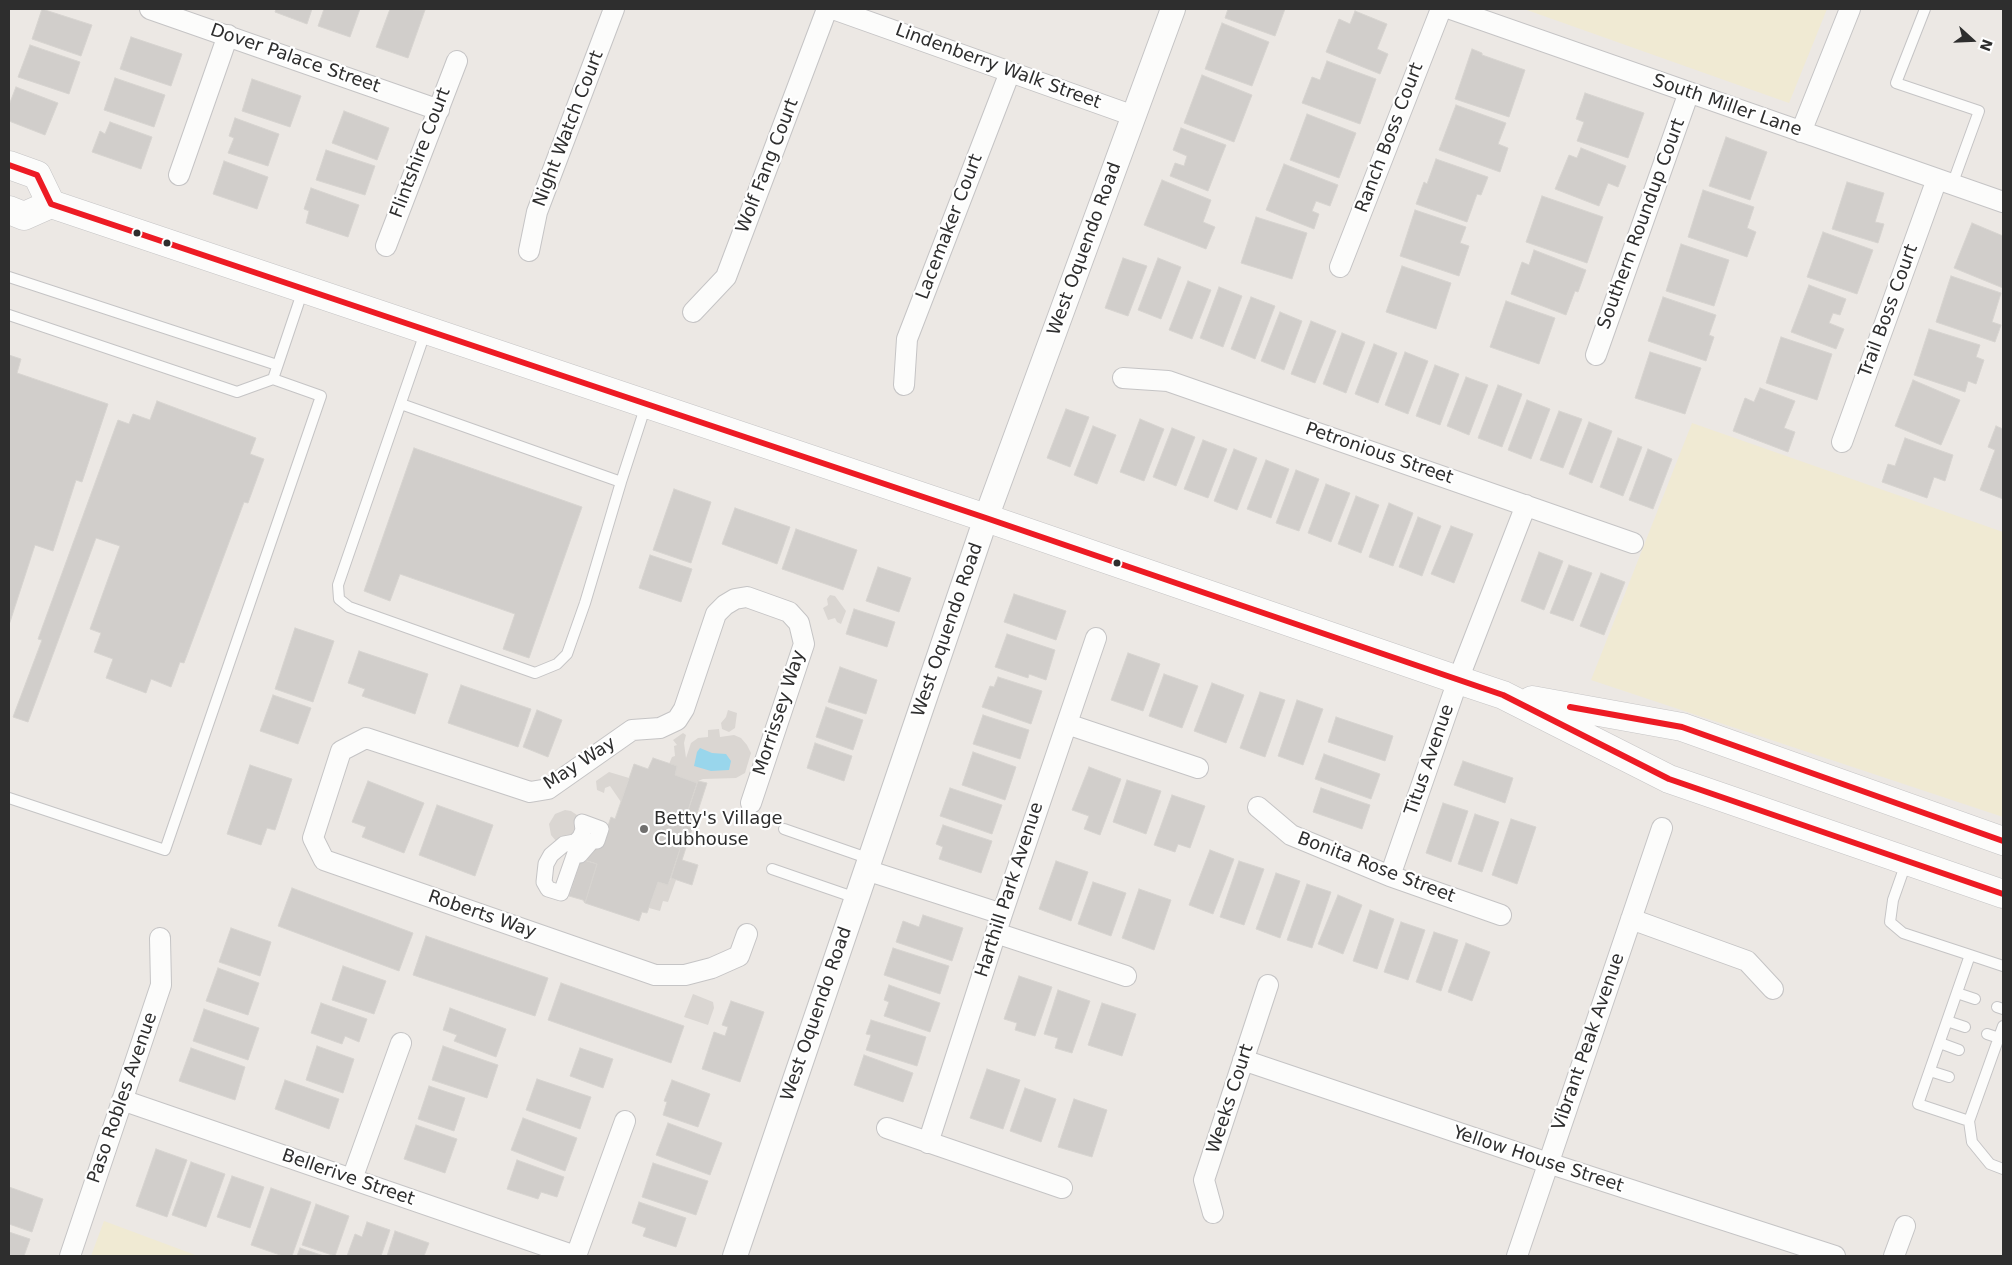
<!DOCTYPE html>
<html>
<head>
<meta charset="utf-8">
<style>
  body { margin:0 }
  #map { position:relative; width:2012px; height:1265px; overflow:hidden; background:#ece8e4; font-family:"DejaVu Sans",sans-serif }
  canvas { display:block }
  .frame { position:absolute; inset:0; border:10px solid #2e2e2e; pointer-events:none }
  .north { position:absolute; left:1947px; top:15px; width:50px; height:50px; -webkit-text-stroke:4px #fff; paint-order:stroke; rotate:110deg; font-size:14px; font-weight:700; line-height:20px; text-align:center; color:#2e2e2e }
  .north::after { content:''; display:block; margin:auto; width:18px; height:22px; background:#2e2e2e; clip-path:polygon(50% 0,100% 100%,50% 72%,0 100%) }
</style>
</head>
<body>
<div id="map">
<canvas width="2012" height="1265"></canvas>
<div class="frame"></div>
<div class="north">N</div>
</div>
<script>
const g = document.querySelector('canvas').getContext('2d');
g.lineJoin = 'round';
function fill(path, color) {
  g.fillStyle = color;
  g.fill(path, 'evenodd');
}
function poly(rows) {
  const path = new Path2D();
  for (const r of rows) {
    path.moveTo(r[0], r[1]);
    for (let i = 2; i < r.length; i += 2) path.lineTo(r[i], r[i + 1]);
  }
  return path;
}
function strokePath(path, color, width, dash) {
  g.strokeStyle = color;
  g.lineWidth = width;
  g.lineCap = dash ? 'butt' : 'round';
  g.setLineDash(dash || []);
  g.stroke(path);
}
function label(font, color, halo, rows, align = 'center') {
  g.font = font + ' "DejaVu Sans",sans-serif';
  g.lineWidth = 4.5;
  g.setLineDash([]);
  g.textBaseline = 'middle';
  g.strokeStyle = halo;
  g.fillStyle = color;
  for (const [text, x, y, turn = 0] of rows) {
    g.save();
    g.translate(x, y);
    g.rotate((+turn || 0) * Math.PI / 180);
    g.textAlign = isNaN(turn) ? turn : align;
    if (halo) g.strokeText(text, 0, 0);
    g.fillText(text, 0, 0);
    g.restore();
  }
}
fill(poly([
  [1524,9,1827,9,1789,103],
  [1692,423,2003,532,2003,817,1591,680],
  [104,1221,198,1256,91,1256]
]), '#f0ead3');
fill(poly([
  [830,595,835,596,846,611,841,624,837,622,835,618,828,620,823,608,828,605,827,599],
  [728,710,737,713,735,728,729,732,722,729,721,723,726,717],
  [719,729,720,737,734,735,741,738,747,745,751,753,745,773,736,778,703,779,698,781,697,783,675,775,677,766,669,764,672,757,675,756,674,746,677,745,673,740,683,733,686,735,684,743,686,758,691,743,698,738,708,737,708,730],
  [609,772,629,778,621,802,610,786,605,788,604,793,597,790,596,781],
  [565,810,571,811,580,817,583,830,564,844,556,841,551,835,549,824,555,814],
  [671,878,676,880,668,902,663,901,660,911,649,908,658,882,668,885],
  [693,994,713,1002,714,1008,708,1025,684,1017]
]), '#dad6d2');
fill(poly([
  [700,748,712,753,726,754,731,761,729,770,711,771,694,766,697,752]
]), '#99d6ec');
const building = poly([
  [42,9,92,25,81,56,32,39,42,9],
  [276,9,312,9,307,24,275,12,276,9],
  [324,9,360,9,350,37,318,26,324,9],
  [390,9,425,10,408,58,376,47,390,9],
  [1228,9,1285,9,1275,36,1225,18,1228,9],
  [1355,11,1387,24,1377,49,1388,54,1380,74,1326,52,1339,19,1350,24,1355,11],
  [1222,23,1269,42,1252,86,1205,69,1222,23],
  [131,37,182,54,171,86,120,69,131,37],
  [30,45,80,62,69,94,18,77,30,45],
  [1472,49,1482,53,1482,55,1525,70,1509,117,1455,99,1472,49],
  [1327,61,1376,79,1360,124,1302,103,1312,77,1320,80,1327,61],
  [1202,75,1252,95,1234,142,1184,123,1202,75],
  [115,78,165,95,154,127,104,110,115,78],
  [252,79,301,96,290,127,242,111,252,79],
  [16,87,58,103,45,135,9,121,9,105,16,87],
  [1585,93,1644,113,1628,158,1577,141,1584,122,1576,119,1585,93],
  [1456,105,1506,123,1498,144,1508,148,1500,172,1439,150,1456,105],
  [344,111,389,128,377,160,332,143,344,111],
  [1307,114,1356,133,1339,178,1290,160,1307,114],
  [235,118,279,134,268,166,228,153,234,138,229,136,235,118],
  [110,122,152,137,141,169,92,152,100,131,105,134,110,122],
  [1181,128,1226,145,1208,191,1170,176,1175,163,1184,166,1187,156,1173,150,1181,128],
  [1726,137,1767,152,1750,200,1709,186,1726,137],
  [1581,148,1626,166,1618,187,1608,183,1599,206,1555,189,1569,155,1577,158,1581,148],
  [326,150,375,166,365,195,316,180,326,150],
  [1436,159,1488,177,1481,195,1477,194,1467,222,1416,204,1424,182,1427,184,1436,159],
  [224,161,268,177,257,209,213,194,224,161],
  [1284,164,1338,185,1330,206,1316,201,1312,211,1319,214,1314,229,1266,210,1284,164],
  [1162,180,1211,200,1203,222,1215,227,1206,249,1144,225,1162,180],
  [1847,182,1884,193,1875,222,1884,224,1878,243,1832,229,1847,182],
  [311,188,359,205,348,237,306,223,309,211,304,209,311,188],
  [1703,190,1754,207,1747,228,1756,232,1747,257,1688,237,1703,190],
  [1542,196,1603,217,1587,263,1526,242,1542,196],
  [1415,210,1466,227,1460,243,1469,246,1459,276,1400,256,1415,210],
  [1256,217,1307,233,1292,279,1241,263,1256,217],
  [1972,223,2003,236,2003,288,1954,268,1972,223],
  [1823,232,1873,250,1857,294,1807,277,1823,232],
  [1681,244,1729,260,1714,306,1666,291,1681,244],
  [1534,250,1586,270,1578,292,1575,291,1566,315,1511,294,1522,262,1529,265,1534,250],
  [1123,258,1147,266,1128,316,1105,308,1123,258],
  [1158,258,1181,267,1161,319,1138,310,1158,258],
  [1402,266,1451,283,1436,329,1386,312,1402,266],
  [1951,276,2001,293,1992,322,2001,325,1995,342,1936,322,1951,276],
  [1188,281,1211,290,1192,339,1169,330,1188,281],
  [1809,285,1846,299,1840,315,1833,313,1829,323,1844,329,1836,349,1791,332,1809,285],
  [1219,287,1242,296,1223,347,1200,338,1219,287],
  [1251,297,1275,306,1255,359,1231,349,1251,297],
  [1663,297,1716,315,1709,335,1714,337,1706,361,1648,341,1663,297],
  [1506,301,1555,318,1539,364,1490,347,1506,301],
  [1280,312,1302,321,1284,370,1261,361,1280,312],
  [1311,321,1336,331,1315,383,1291,374,1311,321],
  [1929,329,1980,345,1976,357,1984,360,1976,384,1968,381,1965,392,1914,375,1929,329],
  [1342,333,1365,342,1346,393,1323,384,1342,333],
  [1781,337,1832,354,1817,400,1766,383,1781,337],
  [1374,344,1397,353,1378,403,1355,394,1374,344],
  [1405,352,1428,361,1408,414,1385,405,1405,352],
  [1650,352,1701,368,1685,414,1635,398,1650,352],
  [9,355,21,359,17,373,108,404,82,482,76,480,53,551,35,545,9,625,9,355],
  [1435,365,1459,374,1440,425,1416,416,1435,365],
  [1466,377,1488,385,1469,435,1447,426,1466,377],
  [1913,380,1960,400,1941,445,1895,426,1913,380],
  [1498,385,1522,394,1502,447,1478,438,1498,385],
  [1760,388,1795,401,1784,428,1795,432,1788,452,1733,431,1745,398,1754,402,1760,388],
  [1527,400,1550,409,1531,459,1508,450,1527,400],
  [157,401,256,438,250,454,264,459,248,503,244,502,184,663,180,662,171,687,151,679,146,693,106,678,113,659,94,652,101,633,90,629,120,546,96,538,28,722,13,717,42,640,38,639,118,420,129,424,133,414,150,420,157,401],
  [1066,409,1089,417,1070,467,1047,458,1066,409],
  [1559,411,1582,419,1563,468,1540,460,1559,411],
  [1140,419,1164,429,1144,481,1120,472,1140,419],
  [1589,422,1612,431,1592,483,1569,474,1589,422],
  [1093,426,1116,435,1097,484,1074,475,1093,426],
  [1996,426,2003,429,2003,499,1980,490,1995,450,1988,447,1996,426],
  [1172,428,1195,437,1176,486,1153,477,1172,428],
  [1618,438,1642,447,1623,496,1600,487,1618,438],
  [1905,438,1953,455,1945,481,1934,477,1927,498,1882,482,1888,464,1895,466,1905,438],
  [1203,440,1227,449,1208,498,1184,489,1203,440],
  [414,448,582,507,529,658,503,649,515,614,400,574,390,601,364,591,414,448],
  [1234,449,1257,458,1237,510,1214,501,1234,449],
  [1648,449,1672,459,1653,509,1629,500,1648,449],
  [1266,460,1289,469,1271,518,1247,509,1266,460],
  [1296,470,1319,479,1299,531,1276,523,1296,470],
  [1326,484,1350,493,1331,542,1308,533,1326,484],
  [674,489,711,502,691,563,653,550,674,489],
  [1356,496,1379,505,1361,553,1338,544,1356,496],
  [1389,503,1413,513,1393,566,1369,557,1389,503],
  [735,508,790,527,777,564,722,544,735,508],
  [1418,517,1441,526,1422,576,1399,567,1418,517],
  [1451,526,1473,534,1454,583,1431,574,1451,526],
  [796,529,857,550,843,590,782,569,796,529],
  [1539,552,1563,561,1544,610,1521,601,1539,552],
  [650,555,692,569,681,602,639,588,650,555],
  [1569,565,1592,573,1573,621,1550,613,1569,565],
  [878,567,911,578,899,612,866,601,878,567],
  [1601,573,1625,582,1604,635,1580,626,1601,573],
  [1014,594,1066,611,1056,640,1004,622,1014,594],
  [854,609,895,622,887,647,846,634,854,609],
  [295,628,334,641,313,702,275,689,295,628],
  [1007,634,1055,650,1046,680,1029,674,1028,678,995,667,1007,634],
  [359,651,428,674,415,714,362,696,365,689,348,683,359,651],
  [1128,653,1160,664,1143,711,1111,700,1128,653],
  [840,667,877,680,866,714,828,702,840,667],
  [1164,674,1198,686,1182,728,1149,716,1164,674],
  [998,677,1042,691,1031,724,982,707,990,686,994,687,998,677],
  [1212,683,1244,695,1226,743,1194,731,1212,683],
  [461,685,531,709,518,747,448,723,461,685],
  [1260,692,1285,700,1265,757,1240,748,1260,692],
  [273,695,311,708,298,744,260,731,273,695],
  [1297,700,1323,709,1303,765,1278,756,1297,700],
  [826,707,863,720,853,750,816,737,826,707],
  [537,710,562,720,548,757,523,747,537,710],
  [983,715,1029,730,1020,759,973,744,983,715],
  [1336,717,1393,736,1385,761,1328,742,1336,717],
  [815,743,852,756,844,781,807,768,815,743],
  [973,752,1016,767,1005,800,962,785,973,752],
  [1324,754,1380,774,1371,799,1315,779,1324,754],
  [653,758,677,766,675,775,697,783,676,847,680,849,668,885,658,882,647,913,642,912,639,921,585,903,597,864,577,858,602,843,611,817,615,819,634,764,648,769,653,758],
  [1463,761,1513,778,1505,803,1454,785,1463,761],
  [250,765,292,779,275,830,267,828,261,845,227,834,250,765],
  [1089,767,1121,779,1100,835,1084,829,1089,816,1072,810,1089,767],
  [1127,780,1161,791,1146,834,1113,822,1127,780],
  [368,781,424,803,404,853,362,837,366,827,352,822,368,781],
  [698,781,707,783,682,860,698,865,692,885,671,878,680,849,676,847,698,781],
  [950,788,1002,805,992,834,940,816,950,788],
  [1321,788,1370,805,1362,829,1313,812,1321,788],
  [1172,795,1205,806,1190,848,1178,844,1175,852,1154,845,1172,795],
  [1443,803,1468,811,1451,862,1426,853,1443,803],
  [437,805,493,825,475,876,419,855,437,805],
  [1475,814,1499,822,1482,872,1458,864,1475,814],
  [1511,819,1536,827,1517,884,1492,875,1511,819],
  [943,825,992,841,981,873,939,859,943,847,936,844,943,825],
  [1210,850,1234,859,1213,914,1189,905,1210,850],
  [581,859,597,864,585,903,583,900,569,896,581,859],
  [1056,861,1088,872,1071,921,1039,909,1056,861],
  [1239,861,1264,869,1244,925,1220,917,1239,861],
  [1276,873,1300,881,1280,938,1256,929,1276,873],
  [1093,882,1126,893,1111,936,1078,924,1093,882],
  [1307,884,1331,892,1312,948,1287,940,1307,884],
  [292,888,413,933,399,971,278,926,292,888],
  [1139,889,1171,900,1154,950,1122,938,1139,889],
  [1338,895,1362,905,1343,954,1318,944,1338,895],
  [1370,910,1394,919,1377,969,1353,961,1370,910],
  [923,915,963,928,952,961,896,942,903,921,919,927,923,915],
  [1401,922,1425,930,1408,980,1384,972,1401,922],
  [231,928,271,942,260,976,219,962,231,928],
  [1434,932,1458,940,1441,991,1416,982,1434,932],
  [426,936,548,978,535,1016,413,975,426,936],
  [1466,943,1490,952,1472,1001,1448,992,1466,943],
  [893,948,949,966,940,994,884,975,893,948],
  [343,966,386,981,374,1014,332,1000,343,966],
  [218,968,259,983,248,1015,206,1001,218,968],
  [1019,976,1052,987,1035,1036,1015,1030,1017,1023,1004,1019,1019,976],
  [561,983,684,1026,671,1063,548,1020,561,983],
  [889,985,940,1003,930,1032,884,1016,889,1002,884,1000,889,985],
  [1058,990,1090,1001,1072,1053,1055,1048,1058,1038,1044,1034,1058,990],
  [731,1001,764,1012,740,1082,702,1069,714,1032,725,1036,728,1027,722,1025,731,1001],
  [321,1003,367,1019,359,1042,345,1036,342,1044,311,1033,321,1003],
  [1102,1003,1136,1014,1122,1056,1088,1045,1102,1003],
  [450,1008,506,1029,496,1057,454,1041,457,1035,443,1030,450,1008],
  [204,1009,259,1028,248,1060,193,1041,204,1009],
  [871,1020,926,1037,917,1066,866,1050,871,1035,866,1034,871,1020],
  [317,1046,354,1059,343,1093,306,1080,317,1046],
  [443,1046,498,1065,487,1098,432,1080,443,1046],
  [191,1048,245,1067,235,1100,179,1081,191,1048],
  [580,1048,613,1059,603,1088,570,1076,580,1048],
  [864,1055,913,1073,903,1102,854,1085,864,1055],
  [987,1069,1020,1080,1003,1129,970,1118,987,1069],
  [537,1079,591,1097,580,1129,526,1110,537,1079],
  [285,1080,339,1099,329,1129,275,1109,285,1080],
  [672,1080,710,1094,698,1127,663,1115,667,1102,664,1101,672,1080],
  [429,1086,465,1098,454,1131,418,1119,429,1086],
  [1025,1088,1056,1099,1041,1142,1010,1131,1025,1088],
  [1074,1099,1107,1110,1092,1157,1058,1147,1074,1099],
  [523,1118,577,1138,565,1171,511,1150,523,1118],
  [668,1123,722,1143,710,1175,656,1155,668,1123],
  [416,1125,457,1139,445,1173,404,1159,416,1125],
  [156,1149,187,1160,167,1217,136,1206,156,1149],
  [517,1160,564,1177,557,1197,541,1192,538,1199,507,1189,517,1160],
  [191,1162,225,1174,206,1227,172,1215,191,1162],
  [653,1163,708,1181,696,1215,642,1197,653,1163],
  [232,1176,264,1187,250,1228,217,1217,232,1176],
  [9,1187,43,1199,32,1232,9,1224,9,1187],
  [271,1188,311,1202,292,1256,283,1256,251,1245,271,1188],
  [639,1202,686,1218,676,1247,643,1236,646,1228,632,1223,639,1202],
  [316,1204,349,1216,335,1256,302,1245,316,1204],
  [367,1222,390,1230,381,1256,347,1256,355,1234,362,1237,367,1222],
  [395,1231,429,1243,424,1256,387,1256,395,1231],
  [9,1232,30,1239,24,1256,9,1256,9,1232],
  [300,1248,324,1256,297,1256,300,1248]
]);
fill(building, '#d1cecb');
strokePath(building, '#d7d4d0', 1);
const service = poly([
  [1925,9,1896,83,1979,111,1952,185],
  [9,277,277,365],
  [9,315,237,392,273,379],
  [426,330,338,585,339,599,349,607,535,673,557,664,567,654,585,603,621,482,646,405],
  [401,404,621,482],
  [9,798,165,850,321,396,273,379,303,290],
  [784,829,870,859],
  [1906,863,1893,900,1890,922,1903,933,1970,955],
  [772,869,856,898],
  [2003,966,1970,955,1918,1104,1969,1121,2003,1026],
  [1957,993,1975,999],
  [1997,1007,2003,1009],
  [1947,1021,1965,1027],
  [1987,1034,1999,1038],
  [1940,1043,1959,1050],
  [1930,1071,1949,1077],
  [1969,1121,1972,1142,1990,1164,2003,1169]
]);
const pedestrian = poly([
  [582,822,601,829,597,841,593,840,580,855,575,853,561,893,548,889,544,882,546,864,551,855,564,844,575,842,580,837,583,830,582,822]
]);
const minor = poly([
  [150,9,439,110],
  [833,9,1134,116],
  [1451,9,2003,202],
  [1801,132,1850,9],
  [179,175,228,35],
  [386,246,457,61],
  [529,251,537,212,614,9],
  [1340,267,1441,9],
  [693,312,726,277,827,9],
  [1596,355,1689,92],
  [1123,378,1168,381,1633,543],
  [904,385,907,339,1010,72],
  [1842,442,1937,179],
  [1067,724,1198,768],
  [1258,807,1291,835,1390,876,1501,915],
  [866,870,1002,914],
  [1390,876,1458,680,1526,505],
  [1631,919,1747,961,1773,989],
  [996,933,1126,976],
  [747,934,739,956,712,968,685,975,655,975,324,860,313,838,341,751,366,738,530,792,548,789,632,730,660,728,677,720,684,709,716,614,725,605,735,599,747,597,789,612,799,623,804,644,751,803],
  [1243,1060,1548,1163,1835,1256],
  [122,1100,575,1256],
  [887,1128,1062,1188],
  [928,1143,1002,914,1096,638],
  [352,1179,401,1043],
  [1213,1213,1204,1180,1268,985],
  [70,1256,161,985,160,938],
  [576,1256,625,1121],
  [1517,1256,1662,828],
  [1894,1256,1905,1226]
]);
const tertiary = poly([
  [735,1256,986,518,1173,9]
]);
const secondary = poly([
  [9,165,37,175,51,204],
  [9,210,24,216,51,204,986,518,1458,680,1503,695,1669,779,2003,894],
  [1532,700,1682,727,2003,841]
]);
strokePath(service, '#c5c4c5', 12);
strokePath(pedestrian, '#c5c4c5', 17);
strokePath(minor, '#c5c4c5', 22);
strokePath(tertiary, '#c5c4c5', 26);
strokePath(secondary, '#c5c4c5', 29);
strokePath(service, '#fcfcfb', 10);
strokePath(pedestrian, '#fcfcfb', 15);
strokePath(minor, '#fcfcfb', 20);
strokePath(tertiary, '#fcfcfb', 24);
strokePath(secondary, '#fcfcfb', 28);
strokePath(poly([
  [9,165,37,175,51,204,986,518,1503,695,1669,779,2003,894],
  [1570,707,1682,727,2003,841]
]), '#ed1b24', 6);
for (const [x, y, r, color] of [
  [137,233,4.5,"#2e2e2e"],
  [167,243,4.5,"#2e2e2e"],
  [1117,563,4.5,"#2e2e2e"],
  [644,829,5,"#706f6e"]
]) {
  const dot = new Path2D();
  dot.arc(x, y, r, 0, 2 * Math.PI);
  g.fillStyle = color;
  g.fill(dot);
  strokePath(dot, '#fff', 2);
}
label('18px', '#2e2e2e', '#fff', [
  ["Dover Palace Street",295,59,19],
  ["Lindenberry Walk Street",998,67,20],
  ["South Miller Lane",1727,106,19],
  ["Night Watch Court",569,129,-69],
  ["Ranch Boss Court",1390,138,-69],
  ["Flintshire Court",421,153,-69],
  ["Wolf Fang Court",768,166,-69],
  ["Southern Roundup Court",1642,224,-70],
  ["Lacemaker Court",950,227,-69],
  ["West Oquendo Road",1085,249,-70],
  ["Trail Boss Court",1889,311,-70],
  ["Petronious Street",1379,454,19],
  ["West Oquendo Road",948,630,-71],
  ["Morrissey Way",780,713,-72],
  ["Titus Avenue",1430,760,-71],
  ["May Way",580,764,-33],
  ["Bonita Rose Street",1376,868,21],
  ["Harthill Park Avenue",1010,890,-72],
  ["Roberts Way",482,915,19],
  ["West Oquendo Road",817,1014,-71],
  ["Vibrant Peak Avenue",1589,1042,-71],
  ["Paso Robles Avenue",123,1098,-71],
  ["Weeks Court",1231,1099,-72],
  ["Yellow House Street",1538,1160,18],
  ["Bellerive Street",348,1178,19]
]);
label('18px', '#2e2e2e', '#fff', [
  ["Betty's Village",654,819],
  ["Clubhouse",654,840]
], 'left');
</script>
</body>
</html>
